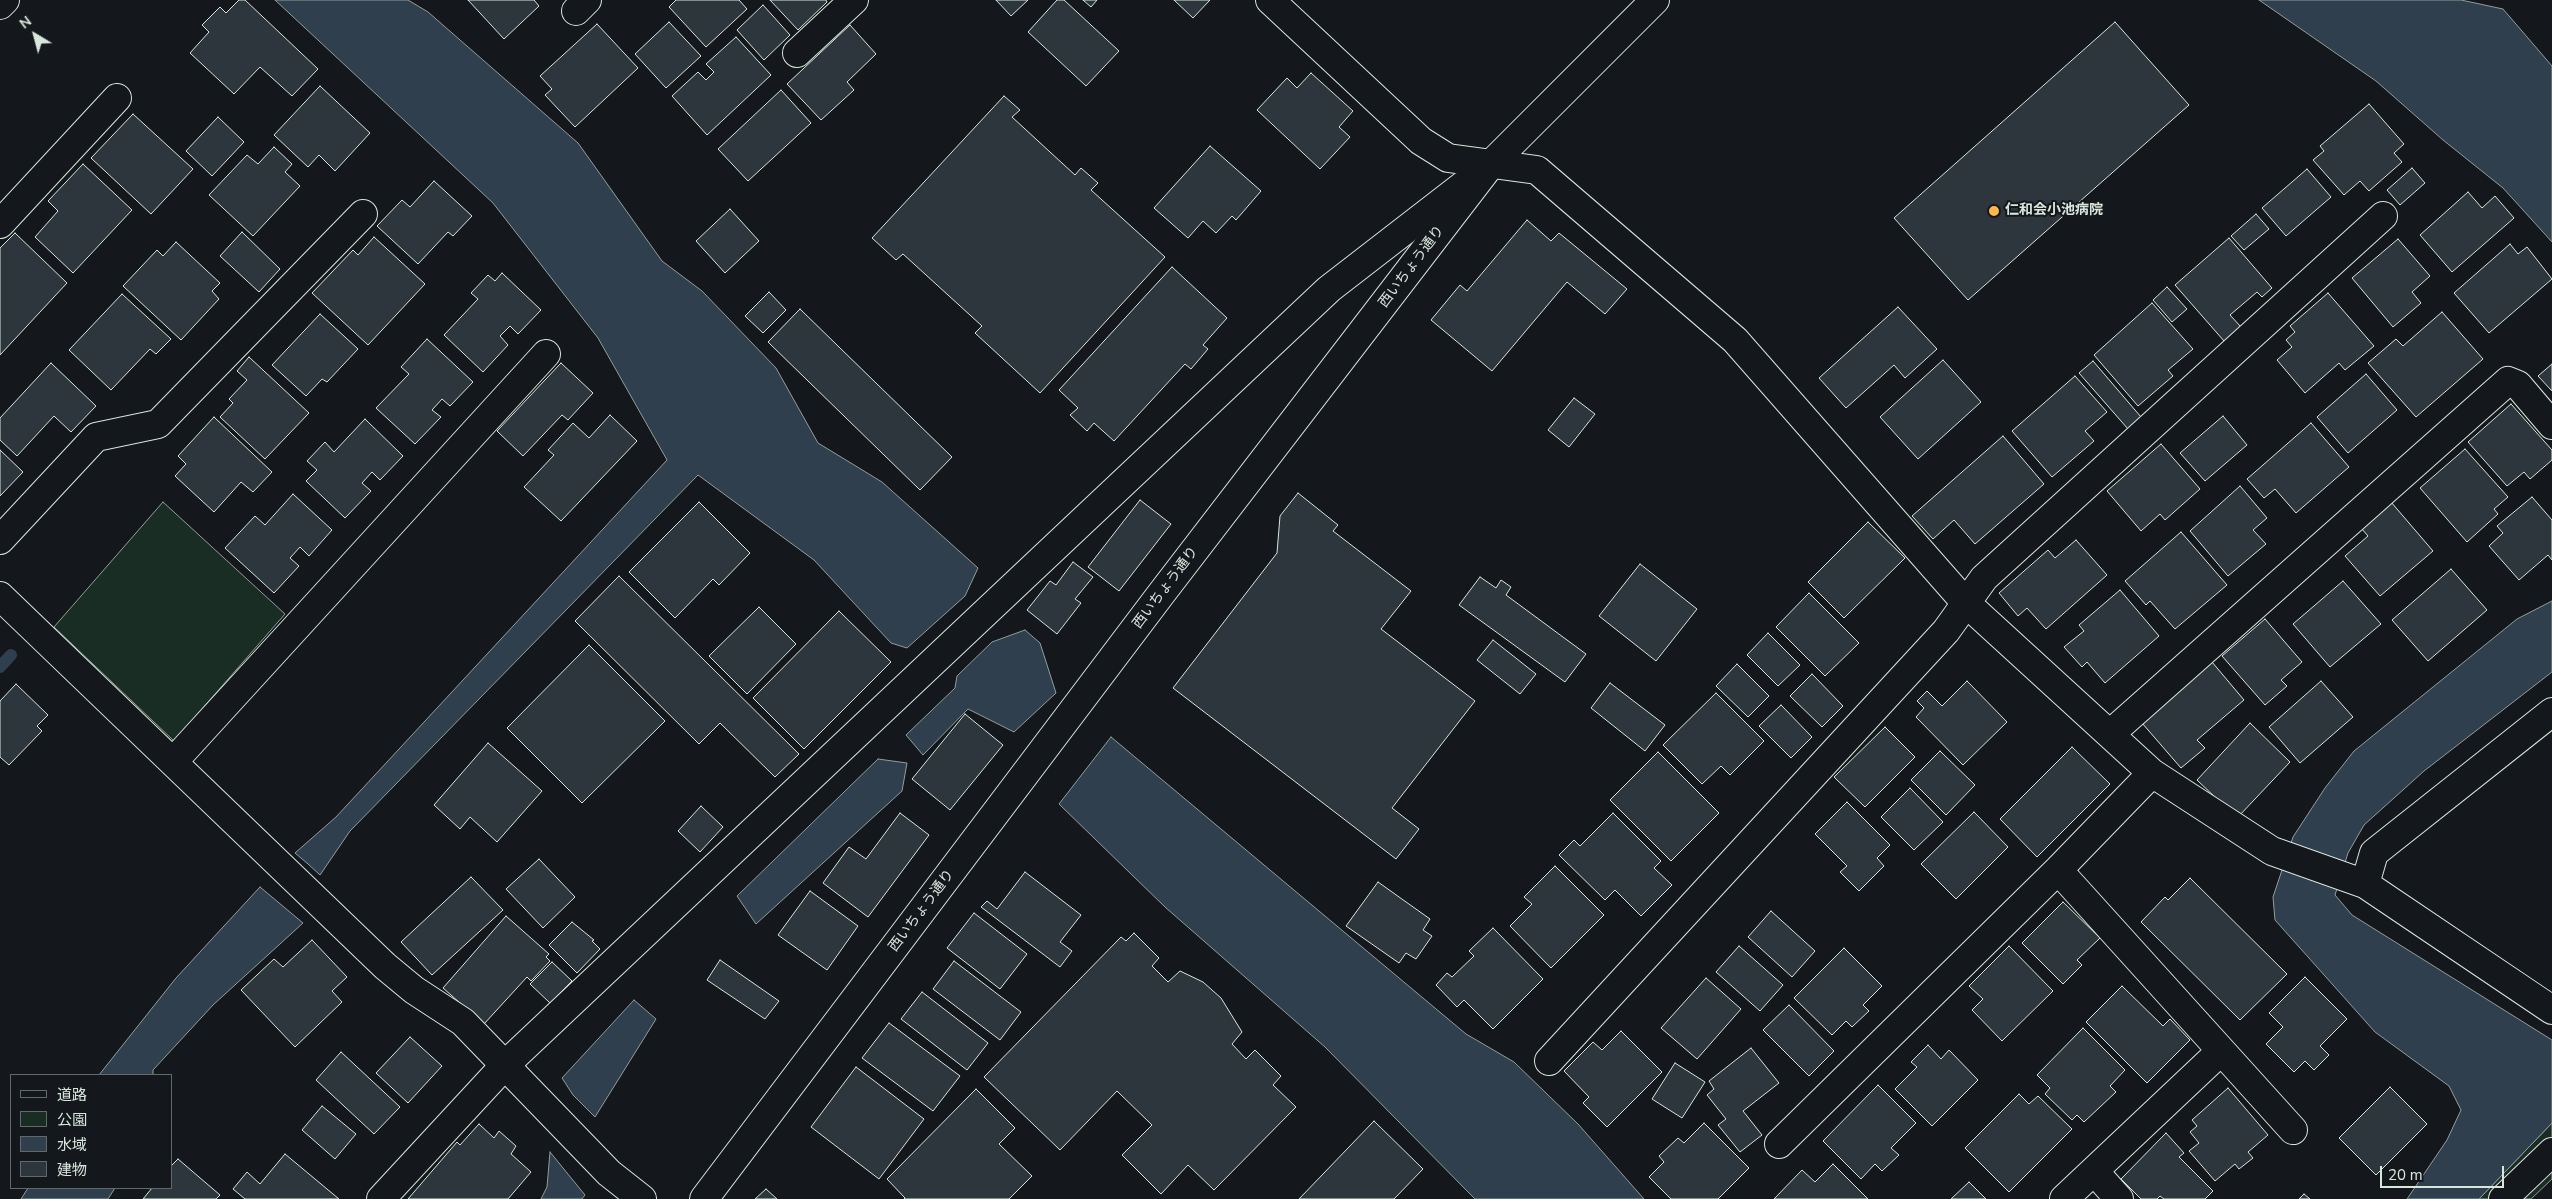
<!DOCTYPE html>
<html>
<head>
<meta charset="utf-8">
<style>
  body { margin:0 }
  #map { position:relative; width:2552px; height:1199px; overflow:hidden; background:#14181c; font-family:"Nunito Sans","Noto Sans JP",sans-serif }
  canvas { display:block }
  .legend { position:absolute; left:10px; top:1074px; width:162px; height:115px; box-sizing:border-box; background:#14181c; border:1px solid #626a69; margin:0; padding:6px 9px; list-style:none; font-size:15px; color:#d8e6dc }
  .legend li { display:flex; align-items:center; gap:10px; height:25px }
  .legend b { width:25px; border:1px solid #626a69 }
  .north { position:absolute; left:10px; top:10px; width:50px; height:50px; -webkit-text-stroke:4px #14181c; paint-order:stroke; rotate:323deg; font-size:14px; font-weight:700; line-height:20px; text-align:center; color:#d8e6dc }
  .north::after { content:''; display:block; margin:auto; width:18px; height:22px; background:#d8e6dc; clip-path:polygon(50% 0,100% 100%,50% 72%,0 100%) }
  .scale { position:absolute; left:2380px; top:1166px; width:124px; height:22px; box-sizing:border-box; border:2px solid #d8e6dc; border-top:0; padding-left:6px; font-size:15px; line-height:18px; white-space:nowrap; color:#d8e6dc; -webkit-text-stroke:4px #14181c; paint-order:stroke }
</style>
</head>
<body>
<div id="map">
<canvas width="2552" height="1199"></canvas>
<ul class="legend">
<li><b style="height:6px;background:#14181c"></b>道路</li>
<li><b style="height:14px;background:#1a2d24"></b>公園</li>
<li><b style="height:14px;background:#2f3f4d"></b>水域</li>
<li><b style="height:14px;background:#2c363c"></b>建物</li>
</ul>
<div class="north">N</div>
<div class="scale">20 m</div>
</div>
<script>
const g = document.querySelector('canvas').getContext('2d');
g.lineJoin = 'round';
function fill(path, color) {
  g.fillStyle = color;
  g.fill(path, 'evenodd');
}
function poly(rows) {
  const path = new Path2D();
  for (const r of rows) {
    path.moveTo(r[0], r[1]);
    for (let i = 2; i < r.length; i += 2) path.lineTo(r[i], r[i + 1]);
  }
  return path;
}
function strokePath(path, color, width, dash) {
  g.strokeStyle = color;
  g.lineWidth = width;
  g.lineCap = dash ? 'butt' : 'round';
  g.setLineDash(dash || []);
  g.stroke(path);
}
function label(font, color, halo, rows, align = 'center') {
  g.font = font + ' "Nunito Sans","Noto Sans JP",sans-serif';
  g.lineWidth = 4;
  g.setLineDash([]);
  g.textBaseline = 'middle';
  g.strokeStyle = halo;
  g.fillStyle = color;
  for (const [text, x, y, turn = 0] of rows) {
    g.save();
    g.translate(x, y);
    g.rotate((+turn || 0) * Math.PI / 180);
    g.textAlign = isNaN(turn) ? turn : align;
    if (halo) g.strokeText(text, 0, 0);
    g.fillText(text, 0, 0);
    g.restore();
  }
}
const green = poly([
  [163,502,285,614,174,741,54,627,163,502],
  [2552,1123,2552,1179,2531,1199,2479,1199,2552,1123]
]);
fill(green, '#1a2d24');
strokePath(green, '#939e99', 1);
const water = poly([
  [275,0,408,0,428,12,578,143,662,261,702,291,776,368,818,443,882,482,978,568,965,596,907,648,891,643,814,560,698,475,350,831,320,875,308,864,295,853,336,817,667,460,598,338,493,203,275,0],
  [2259,0,2461,0,2503,9,2552,66,2552,242,2503,188,2443,140,2376,81,2259,0],
  [2552,601,2552,672,2424,771,2364,825,2348,853,2335,895,2352,915,2552,1040,2552,1123,2479,1199,2407,1199,2447,1140,2461,1110,2449,1086,2375,1032,2275,920,2273,897,2293,837,2325,788,2354,751,2517,619,2552,601],
  [1025,630,1040,643,1056,693,1014,732,968,709,923,755,906,735,955,688,957,676,992,642,1025,630],
  [1111,737,1466,1034,1514,1062,1578,1124,1644,1199,1475,1199,1325,1047,1165,907,1059,804,1111,737],
  [878,759,907,763,902,791,756,924,737,896,878,759],
  [260,887,303,923,213,1005,153,1070,153,1075,99,1075,176,978,260,887],
  [634,1000,656,1019,595,1117,573,1095,562,1078,634,1000],
  [550,1152,585,1195,582,1199,541,1199,547,1187,550,1152],
  [28,1188,115,1188,108,1199,21,1199,28,1188]
]);
fill(water, '#2f3f4d');
strokePath(water, '#939e99', 1);
strokePath(poly([
  [0,667,11,655]
]), '#2f3f4d', 12);
const building = poly([
  [239,0,245,0,318,69,292,96,260,67,234,94,190,53,209,32,202,25,220,7,226,13,239,0],
  [468,0,534,0,539,6,504,39,468,0],
  [676,0,739,0,747,9,706,47,669,7,676,0],
  [770,0,826,0,827,2,798,30,770,0],
  [996,0,1028,0,1011,16,996,0],
  [1057,0,1064,0,1119,51,1086,86,1028,32,1057,0],
  [1083,0,1097,0,1091,7,1083,0],
  [1174,0,1210,0,1193,18,1174,0],
  [763,5,790,35,764,60,737,30,763,5],
  [669,22,701,56,666,88,635,54,669,22],
  [2115,22,2189,105,1968,300,1894,218,2115,22],
  [597,24,638,68,575,127,545,95,552,89,540,76,597,24],
  [850,25,876,54,847,82,854,90,821,120,787,84,850,25],
  [736,37,771,75,707,135,672,96,698,72,706,80,714,72,706,64,736,37],
  [1311,73,1353,111,1339,127,1350,137,1320,169,1257,110,1287,78,1297,88,1311,73],
  [320,86,370,133,335,171,319,155,308,167,274,135,320,86],
  [781,90,811,123,748,181,718,149,781,90],
  [1004,96,1020,110,1012,117,1075,175,1081,168,1098,183,1091,190,1165,257,1040,393,975,333,982,326,903,254,896,260,872,238,1004,96],
  [2369,104,2404,144,2394,153,2402,162,2369,191,2360,181,2344,195,2313,160,2324,151,2320,146,2369,104],
  [133,114,193,169,151,214,91,158,133,114],
  [218,117,244,142,212,176,186,151,218,117],
  [1210,146,1261,191,1236,220,1232,216,1216,233,1203,221,1188,238,1154,208,1210,146],
  [274,147,292,164,285,172,300,186,253,236,209,195,247,155,258,164,274,147],
  [83,164,132,210,73,273,35,237,58,211,48,201,83,164],
  [2412,168,2425,183,2400,205,2387,190,2412,168],
  [2307,169,2331,197,2286,236,2262,208,2307,169],
  [434,181,472,216,453,236,448,232,418,264,377,226,402,200,410,207,434,181],
  [2468,192,2482,208,2495,196,2514,218,2452,272,2420,235,2468,192],
  [730,209,759,241,725,273,696,241,730,209],
  [2256,214,2269,229,2244,250,2231,236,2256,214],
  [1527,220,1551,241,1559,233,1627,289,1605,314,1567,282,1492,371,1431,320,1460,285,1467,291,1527,220],
  [242,232,280,269,259,292,220,256,242,232],
  [15,233,67,283,0,355,0,248,15,233],
  [374,237,425,284,368,345,312,293,353,250,358,255,374,237],
  [2229,238,2272,288,2262,297,2257,292,2230,315,2241,327,2224,341,2175,285,2229,238],
  [2398,239,2430,276,2412,292,2421,303,2393,327,2352,278,2398,239],
  [176,242,220,283,212,291,219,299,181,340,123,286,157,250,163,256,176,242],
  [2510,244,2518,254,2527,247,2552,279,2489,333,2454,293,2510,244],
  [1172,267,1227,318,1203,345,1208,349,1191,369,1185,364,1114,441,1094,423,1087,431,1070,415,1078,408,1059,390,1172,267],
  [502,273,541,310,518,334,510,326,500,336,508,345,483,372,444,335,478,299,471,293,488,275,495,281,502,273],
  [2167,287,2187,309,2172,322,2153,300,2167,287],
  [769,292,786,310,763,333,745,316,769,292],
  [2328,293,2374,346,2345,370,2339,363,2305,393,2277,360,2292,347,2286,340,2295,332,2290,326,2328,293],
  [122,294,171,339,156,354,150,349,111,390,69,350,122,294],
  [2152,303,2193,349,2168,370,2173,376,2138,406,2094,355,2152,303],
  [1898,307,1937,349,1905,378,1894,365,1846,408,1819,378,1898,307],
  [800,309,952,457,920,490,768,342,800,309],
  [2442,312,2483,359,2416,417,2368,363,2396,339,2403,346,2442,312],
  [320,314,358,349,327,382,322,379,306,396,272,365,320,314],
  [427,339,473,382,450,406,442,399,432,410,441,417,415,444,376,408,409,374,401,367,427,339],
  [249,357,309,413,265,459,220,417,233,403,229,399,247,380,237,371,249,357],
  [1943,360,1981,402,1918,459,1880,417,1943,360],
  [2093,361,2141,417,2128,429,2079,373,2093,361],
  [51,363,96,406,71,432,54,416,17,456,0,440,0,418,51,363],
  [561,363,593,393,568,420,562,415,523,456,497,431,561,363],
  [2552,364,2552,391,2538,376,2552,364],
  [2366,374,2397,410,2348,453,2317,417,2366,374],
  [2075,376,2107,412,2085,431,2094,441,2052,477,2012,431,2075,376],
  [1574,398,1595,414,1569,447,1548,430,1574,398],
  [2511,404,2552,450,2552,460,2530,479,2524,472,2507,486,2468,442,2511,404],
  [610,415,637,441,561,521,524,487,554,455,548,450,573,423,589,438,610,415],
  [2223,416,2247,445,2205,481,2180,453,2223,416],
  [214,417,272,472,253,492,241,482,214,512,175,476,186,464,178,456,214,417],
  [365,419,403,456,380,480,372,472,362,483,371,491,345,518,306,481,317,470,307,461,325,442,334,452,365,419],
  [2311,423,2349,467,2296,513,2275,489,2264,498,2247,479,2311,423],
  [2003,436,2044,484,1975,544,1954,520,1933,539,1912,516,2003,436],
  [2161,444,2200,489,2165,520,2160,514,2141,531,2107,491,2161,444],
  [2465,449,2508,497,2494,509,2498,514,2467,542,2420,488,2465,449],
  [0,450,23,472,0,496,0,450],
  [2240,486,2267,518,2253,530,2266,544,2228,576,2190,531,2240,486],
  [1298,493,1338,525,1333,531,1411,591,1381,629,1475,701,1392,808,1419,829,1396,859,1173,688,1277,553,1280,516,1298,493],
  [293,494,332,530,309,556,300,547,290,558,299,566,274,593,225,548,255,516,265,525,293,494],
  [2532,497,2552,520,2552,560,2548,555,2519,580,2489,546,2503,533,2497,526,2532,497],
  [1140,500,1171,524,1119,591,1088,567,1140,500],
  [699,502,750,553,719,585,713,579,675,618,629,572,699,502],
  [2391,502,2433,551,2380,596,2345,556,2368,536,2361,528,2391,502],
  [1868,522,1905,558,1844,618,1808,582,1868,522],
  [2181,532,2227,585,2175,629,2150,601,2146,605,2125,581,2181,532],
  [2076,540,2107,575,2046,629,2027,608,2018,616,1999,593,2048,550,2055,558,2076,540],
  [1073,562,1093,577,1075,599,1081,603,1057,634,1027,610,1050,581,1056,585,1073,562],
  [1640,564,1697,609,1656,661,1599,616,1640,564],
  [2451,569,2487,610,2428,661,2392,620,2451,569],
  [619,576,799,754,775,777,720,723,699,744,575,621,619,576],
  [1480,577,1496,588,1501,580,1511,587,1506,595,1586,654,1565,682,1459,605,1480,577],
  [2343,581,2381,624,2330,667,2293,624,2343,581],
  [2120,590,2159,636,2105,683,2087,662,2082,667,2064,647,2084,631,2079,625,2120,590],
  [1809,593,1859,643,1825,676,1776,627,1809,593],
  [759,607,796,644,747,694,709,656,759,607],
  [839,611,891,662,804,749,753,698,839,611],
  [2265,619,2302,662,2281,680,2287,686,2265,705,2222,656,2265,619],
  [1768,633,1800,665,1778,686,1747,655,1768,633],
  [1493,640,1536,674,1520,694,1477,660,1493,640],
  [589,645,665,721,582,803,507,728,589,645],
  [2212,662,2244,700,2197,740,2205,748,2181,768,2142,723,2212,662],
  [1737,664,1769,696,1748,717,1716,686,1737,664],
  [1812,674,1843,706,1822,727,1790,696,1812,674],
  [1967,681,2007,722,1963,765,1916,717,1924,708,1917,701,1927,691,1942,706,1967,681],
  [2321,681,2353,717,2300,763,2269,727,2321,681],
  [1610,683,1665,725,1645,751,1591,708,1610,683],
  [16,684,48,715,37,726,42,731,9,765,0,757,0,701,16,684],
  [1716,693,1764,741,1730,775,1721,766,1702,784,1663,745,1716,693],
  [1781,705,1812,737,1791,758,1759,726,1781,705],
  [965,714,1003,745,950,810,912,779,965,714],
  [2250,723,2290,762,2237,818,2197,780,2250,723],
  [1885,727,1915,757,1865,807,1834,777,1885,727],
  [488,743,542,791,497,842,470,817,460,829,434,805,488,743],
  [2072,747,2110,784,2037,857,2000,819,2072,747],
  [1940,751,1975,785,1946,815,1911,780,1940,751],
  [1658,752,1719,813,1671,861,1610,800,1658,752],
  [1910,788,1943,822,1914,850,1881,817,1910,788],
  [1847,802,1890,845,1877,858,1884,866,1859,891,1840,872,1847,866,1815,834,1847,802],
  [701,806,723,827,700,852,678,831,701,806],
  [1974,812,2008,847,1956,899,1921,864,1974,812],
  [900,813,929,835,868,917,823,883,849,847,866,859,900,813],
  [1613,813,1661,861,1654,868,1672,885,1641,916,1615,890,1605,900,1559,855,1574,840,1580,846,1613,813],
  [539,859,575,897,543,928,506,889,539,859],
  [1555,866,1604,915,1551,968,1510,926,1532,904,1524,897,1555,866],
  [1025,872,1081,915,1060,942,1072,951,1060,967,981,907,987,901,997,909,1025,872],
  [471,877,503,910,432,975,401,942,471,877],
  [2190,878,2287,974,2240,1020,2141,922,2165,897,2168,900,2190,878],
  [1378,882,1430,919,1423,930,1432,936,1416,959,1406,953,1399,963,1346,926,1378,882],
  [810,891,858,926,827,970,778,935,810,891],
  [2063,902,2100,938,2077,960,2082,965,2063,984,2022,943,2063,902],
  [1771,911,1815,951,1792,977,1748,937,1771,911],
  [974,913,1027,954,1000,989,947,948,974,913],
  [506,916,549,954,546,957,550,961,531,981,527,977,484,1024,443,988,506,916],
  [572,922,594,940,592,941,600,949,577,973,549,945,572,922],
  [1493,928,1543,979,1493,1029,1464,1000,1457,1007,1436,985,1447,973,1452,977,1474,956,1469,951,1493,928],
  [1134,933,1159,958,1152,966,1168,982,1180,971,1203,982,1221,998,1242,1032,1232,1044,1246,1059,1255,1050,1281,1076,1273,1085,1296,1107,1214,1190,1188,1165,1161,1194,1122,1155,1152,1125,1117,1091,1060,1150,984,1077,1121,937,1126,941,1134,933],
  [312,940,347,977,332,991,342,1002,295,1047,241,990,274,959,283,967,312,940],
  [1739,946,1783,985,1760,1011,1716,972,1739,946],
  [2009,946,2053,991,2002,1041,1972,1010,1983,999,1969,986,2009,946],
  [1844,948,1882,986,1863,1005,1869,1011,1852,1027,1846,1021,1832,1035,1794,998,1844,948],
  [720,960,779,1001,765,1019,707,980,720,960],
  [954,961,1021,1012,1000,1040,933,989,954,961],
  [552,962,572,981,550,1003,530,984,552,962],
  [2305,977,2347,1019,2320,1046,2329,1055,2314,1070,2305,1061,2294,1072,2266,1044,2283,1027,2269,1013,2305,977],
  [1706,978,1741,1009,1697,1059,1661,1028,1706,978],
  [2122,986,2163,1026,2170,1019,2190,1040,2147,1083,2086,1022,2122,986],
  [922,992,988,1043,967,1070,901,1019,922,992],
  [1789,1005,1834,1051,1809,1076,1763,1030,1789,1005],
  [889,1023,960,1076,933,1111,862,1058,889,1023],
  [2083,1028,2125,1070,2110,1086,2116,1092,2084,1122,2077,1115,2072,1120,2045,1094,2050,1088,2037,1075,2083,1028],
  [1621,1031,1662,1072,1607,1127,1583,1103,1589,1097,1564,1071,1593,1042,1602,1050,1621,1031],
  [410,1037,442,1066,408,1103,376,1073,410,1037],
  [1928,1045,1941,1059,1949,1050,1978,1080,1932,1126,1895,1089,1917,1067,1911,1062,1928,1045],
  [1751,1048,1779,1083,1743,1111,1762,1135,1740,1152,1718,1125,1726,1119,1707,1095,1714,1089,1709,1081,1751,1048],
  [341,1052,400,1107,374,1134,316,1080,341,1052],
  [1675,1063,1705,1082,1682,1118,1652,1099,1675,1063],
  [856,1067,924,1119,879,1179,811,1127,856,1067],
  [1878,1085,1916,1123,1891,1148,1899,1155,1882,1171,1875,1164,1861,1179,1823,1141,1878,1085],
  [2390,1087,2427,1124,2376,1175,2339,1138,2390,1087],
  [2228,1088,2268,1135,2248,1152,2253,1158,2239,1169,2235,1164,2215,1181,2189,1151,2199,1143,2190,1132,2197,1126,2192,1120,2228,1088],
  [976,1089,1015,1128,999,1144,1032,1176,1009,1199,904,1199,905,1198,887,1179,976,1089],
  [2019,1094,2029,1104,2038,1096,2072,1129,2009,1192,1965,1148,2019,1094],
  [322,1106,356,1134,335,1159,302,1130,322,1106],
  [1374,1121,1423,1169,1394,1199,1299,1199,1374,1121],
  [1704,1123,1749,1168,1718,1199,1671,1199,1649,1177,1664,1162,1659,1156,1678,1138,1684,1143,1704,1123],
  [479,1124,494,1138,499,1131,516,1146,511,1154,531,1172,508,1199,408,1199,457,1142,460,1145,479,1124],
  [2166,1133,2184,1153,2179,1157,2213,1191,2205,1199,2164,1199,2160,1196,2157,1199,2141,1199,2121,1179,2166,1133],
  [285,1154,339,1199,245,1199,233,1189,247,1172,260,1184,285,1154],
  [178,1159,220,1195,216,1199,143,1199,152,1188,171,1188,171,1166,178,1159],
  [1833,1164,1868,1199,1774,1199,1802,1170,1815,1182,1833,1164],
  [1969,1182,1986,1199,1951,1199,1969,1182],
  [766,1189,777,1199,755,1199,766,1189],
  [2304,1194,2310,1199,2299,1199,2304,1194]
]);
fill(building, '#2c363c');
strokePath(building, '#d8e6dc', 1);
const street = poly([
  [1270,0,1421,141,1448,158,1537,170,1735,340,1965,602,2152,773,2272,851,2365,884,2552,1010],
  [0,5,5,0],
  [576,11,587,0],
  [797,53,854,0],
  [0,224,117,98],
  [0,540,96,437,158,424,363,214],
  [0,596,385,966,414,990,463,1022,609,1173,642,1199],
  [2110,734,2508,381,2518,385,2552,425],
  [173,762,546,354],
  [2058,870,2293,1130],
  [2365,884,2374,853,2552,712],
  [1549,1061,1946,631,1984,578,2383,216],
  [1779,1144,2058,870,2152,773],
  [2094,1171,2119,1199],
  [381,1199,505,1065,1329,289,1479,173],
  [2064,1199,2221,1051],
  [2503,1199,2552,1152]
]);
const highway = poly([
  [704,1199,1161,594,1491,164,1655,0]
]);
strokePath(street, '#d8e6dc', 30);
strokePath(highway, '#d8e6dc', 30);
strokePath(street, '#14181c', 28);
strokePath(highway, '#14181c', 28);
for (const [x, y, r, color] of [
  [1994,211,6,"#ffb74d"]
]) {
  const dot = new Path2D();
  dot.arc(x, y, r, 0, 2 * Math.PI);
  g.fillStyle = color;
  g.fill(dot);
  strokePath(dot, '#14181c', 2);
}
label('bold 14px', '#d8e6dc', '#14181c', [
  ["仁和会小池病院",2005,211]
], 'left');
label('14px', '#d8e6dc', '#14181c', [
  ["西いちょう通り",1412,267,-53],
  ["西いちょう通り",1166,588,-53],
  ["西いちょう通り",922,911,-53]
]);
</script>
</body>
</html>
